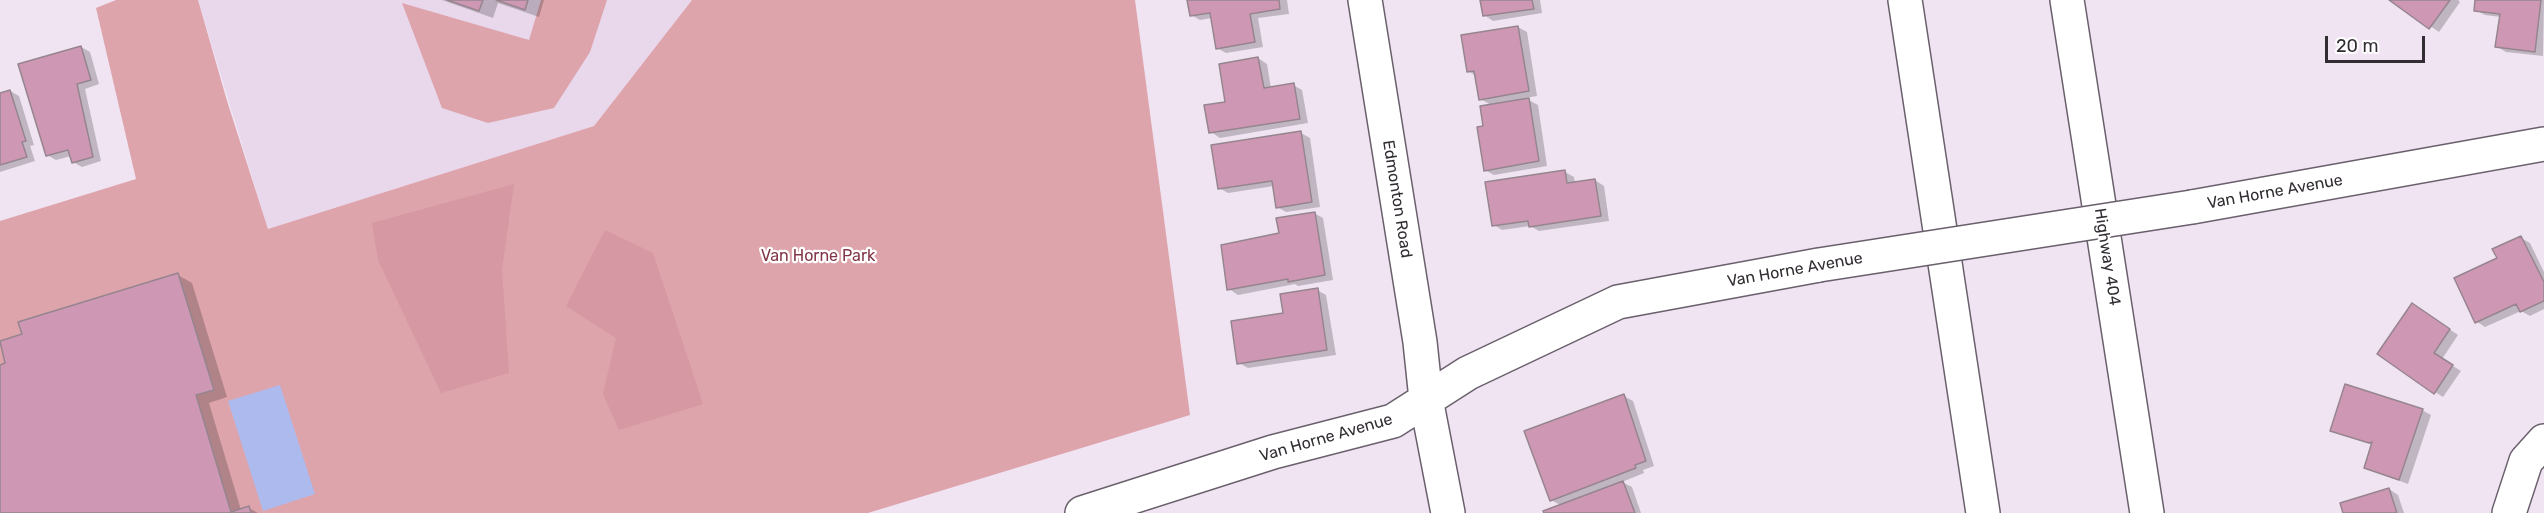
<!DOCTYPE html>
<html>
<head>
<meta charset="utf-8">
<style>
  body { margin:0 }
  #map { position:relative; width:2544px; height:513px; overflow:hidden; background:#f0e4f3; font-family:Rubik,sans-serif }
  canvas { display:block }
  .scale { position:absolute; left:2325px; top:36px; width:100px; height:27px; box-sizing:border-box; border:3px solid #322d33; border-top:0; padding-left:8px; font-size:18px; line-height:21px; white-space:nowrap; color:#322d33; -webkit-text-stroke:4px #fff; paint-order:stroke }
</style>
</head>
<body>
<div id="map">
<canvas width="2544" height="513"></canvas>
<div class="scale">20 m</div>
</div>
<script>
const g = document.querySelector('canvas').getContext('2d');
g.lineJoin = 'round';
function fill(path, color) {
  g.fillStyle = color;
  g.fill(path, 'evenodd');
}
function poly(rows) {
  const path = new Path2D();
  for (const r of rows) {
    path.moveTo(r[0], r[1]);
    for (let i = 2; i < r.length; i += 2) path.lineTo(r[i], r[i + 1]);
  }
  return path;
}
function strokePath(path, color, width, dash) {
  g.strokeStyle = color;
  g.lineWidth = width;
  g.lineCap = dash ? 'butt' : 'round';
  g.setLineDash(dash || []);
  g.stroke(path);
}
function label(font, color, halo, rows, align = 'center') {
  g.font = font + ' Rubik,sans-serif';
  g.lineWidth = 4.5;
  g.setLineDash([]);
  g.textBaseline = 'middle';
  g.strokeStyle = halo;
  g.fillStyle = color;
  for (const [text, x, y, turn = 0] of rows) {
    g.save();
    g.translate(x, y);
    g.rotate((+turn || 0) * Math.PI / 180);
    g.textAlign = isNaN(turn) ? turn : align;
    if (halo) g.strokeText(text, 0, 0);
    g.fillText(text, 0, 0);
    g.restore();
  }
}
fill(poly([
  [198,0,692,0,594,126,268,229]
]), '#e9d7ec');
fill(poly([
  [116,0,198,0,227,101,268,229,594,126,692,0,1135,0,1190,415,868,513,0,513,0,221,136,179,96,8],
  [541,0,607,0,590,52,554,108,488,123,442,108,402,3,529,40]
]), '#dda4ac');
fill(poly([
  [514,184,502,270,509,373,441,393,378,260,372,223],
  [605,230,653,253,703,404,619,430,603,394,616,338,566,306]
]), '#d698a2');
fill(poly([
  [280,385,315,494,263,511,228,401]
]), '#adbaee');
fill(poly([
  [442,0,544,0,539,17,498,3,493,18],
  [1189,0,1287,0,1289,14,1258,18,1263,47,1226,53,1217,48,1212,18,1200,20,1191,15],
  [1482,0,1540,0,1542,13,1493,21,1484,15],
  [2392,0,2458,0,2460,2,2439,32],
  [2477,0,2544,0,2543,56,2506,52,2497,47,2501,17,2485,15,2476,10],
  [1518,27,1527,32,1537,96,1525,98,1538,105,1547,166,1494,175,1485,170,1485,127,1493,106,1480,99,1476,76,1468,71],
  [81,47,90,52,99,84,85,89,101,161,82,167,73,162,71,156,56,160,47,155],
  [1258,58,1267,64,1271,88,1293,85,1302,90,1308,123,1220,138,1211,132,1226,103],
  [10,91,19,96,34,145,30,146,35,161,0,172,0,94],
  [1301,133,1310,138,1320,207,1286,212,1277,207,1274,186,1228,193,1219,188],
  [1565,172,1574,177,1575,184,1595,180,1604,186,1609,221,1539,231,1530,226,1502,230,1494,225],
  [1314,213,1323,218,1333,280,1298,286,1295,284,1238,295,1229,289,1281,235],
  [2521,238,2530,243,2544,272,2544,309,2530,316,2521,311,2485,327,2476,321,2499,259],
  [178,275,192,283,227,397,209,403,241,510,249,508,258,513,0,513,0,366],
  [1317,290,1326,295,1336,355,1248,368,1239,363,1285,314],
  [2421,310,2458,335,2442,359,2461,371,2443,397,2435,392],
  [1624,396,1633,401,1654,466,1643,470,1644,473,1622,482,1632,487,1641,513,1546,513,1562,506,1551,500],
  [2422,410,2431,415,2408,484,2365,468,2373,445,2331,430],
  [2389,489,2398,495,2404,513,2345,513]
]), '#0003');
const building = poly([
  [447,0,483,0,479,11,447,0],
  [496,0,528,0,525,10,496,0],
  [1187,0,1279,0,1280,9,1250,14,1255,42,1216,49,1210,13,1190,16,1187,0],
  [1480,0,1532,0,1534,9,1483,16,1480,0],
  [2389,0,2450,0,2429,29,2389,0],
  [2475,0,2541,0,2535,52,2495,47,2500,14,2474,11,2475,0],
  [1518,26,1529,91,1479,100,1474,71,1467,72,1461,35,1518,26],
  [81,46,91,80,77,84,93,157,72,163,68,150,46,156,18,64,81,46],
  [1258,57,1264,88,1294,83,1300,119,1209,133,1204,105,1225,102,1219,64,1258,57],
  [10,90,26,141,22,142,27,157,0,165,0,93,10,90],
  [1529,98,1539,161,1484,171,1477,127,1483,126,1480,106,1529,98],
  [1301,131,1312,202,1276,208,1272,181,1218,189,1211,145,1301,131],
  [1565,170,1567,183,1595,179,1601,216,1529,227,1528,221,1492,226,1485,182,1565,170],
  [1315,212,1325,275,1288,282,1288,279,1227,290,1221,245,1279,233,1276,218,1315,212],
  [2521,236,2544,282,2544,301,2520,312,2516,304,2475,323,2454,278,2497,258,2492,249,2521,236],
  [178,273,214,390,196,395,231,512,249,506,251,513,0,513,0,365,5,363,0,341,22,334,18,322,178,273],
  [1318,288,1327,350,1237,364,1231,321,1283,313,1280,294,1318,288],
  [2412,303,2450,329,2434,353,2453,365,2434,394,2377,354,2412,303],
  [2345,384,2423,409,2399,480,2364,468,2372,442,2369,443,2330,431,2345,384],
  [1624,394,1646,461,1635,465,1636,468,1550,501,1524,431,1624,394],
  [1623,481,1635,513,1544,513,1543,511,1623,481],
  [2389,488,2397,513,2343,513,2340,503,2389,488]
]);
fill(building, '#ce98b5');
strokePath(building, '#96858e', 1.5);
const minor = poly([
  [1365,0,1420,342,1426,399,1448,513],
  [2192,207,2544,144],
  [1082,513,1273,452,1393,421,1468,373,1618,302,1819,265],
  [2509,513,2526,461,2544,441]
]);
const highway = poly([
  [1905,0,1983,513],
  [2067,0,2147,513]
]);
strokePath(minor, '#6a606c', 36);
strokePath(highway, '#6a606c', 36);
strokePath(minor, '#fff', 33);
strokePath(highway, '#fff', 33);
const minorBridge = poly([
  [1819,265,2192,207]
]);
strokePath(minorBridge, '#6a606c', 36, []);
strokePath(minorBridge, '#fff', 33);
label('16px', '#322d33', '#fff', [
  ["Van Horne Avenue",2275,192,-10],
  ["Edmonton Road",1397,199,81],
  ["Highway 404",2107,257,81],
  ["Van Horne Avenue",1795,270,-10],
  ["Van Horne Avenue",1326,438,-16]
]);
label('16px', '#823647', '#fff', [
  ["Van Horne Park",818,256]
]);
</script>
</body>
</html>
